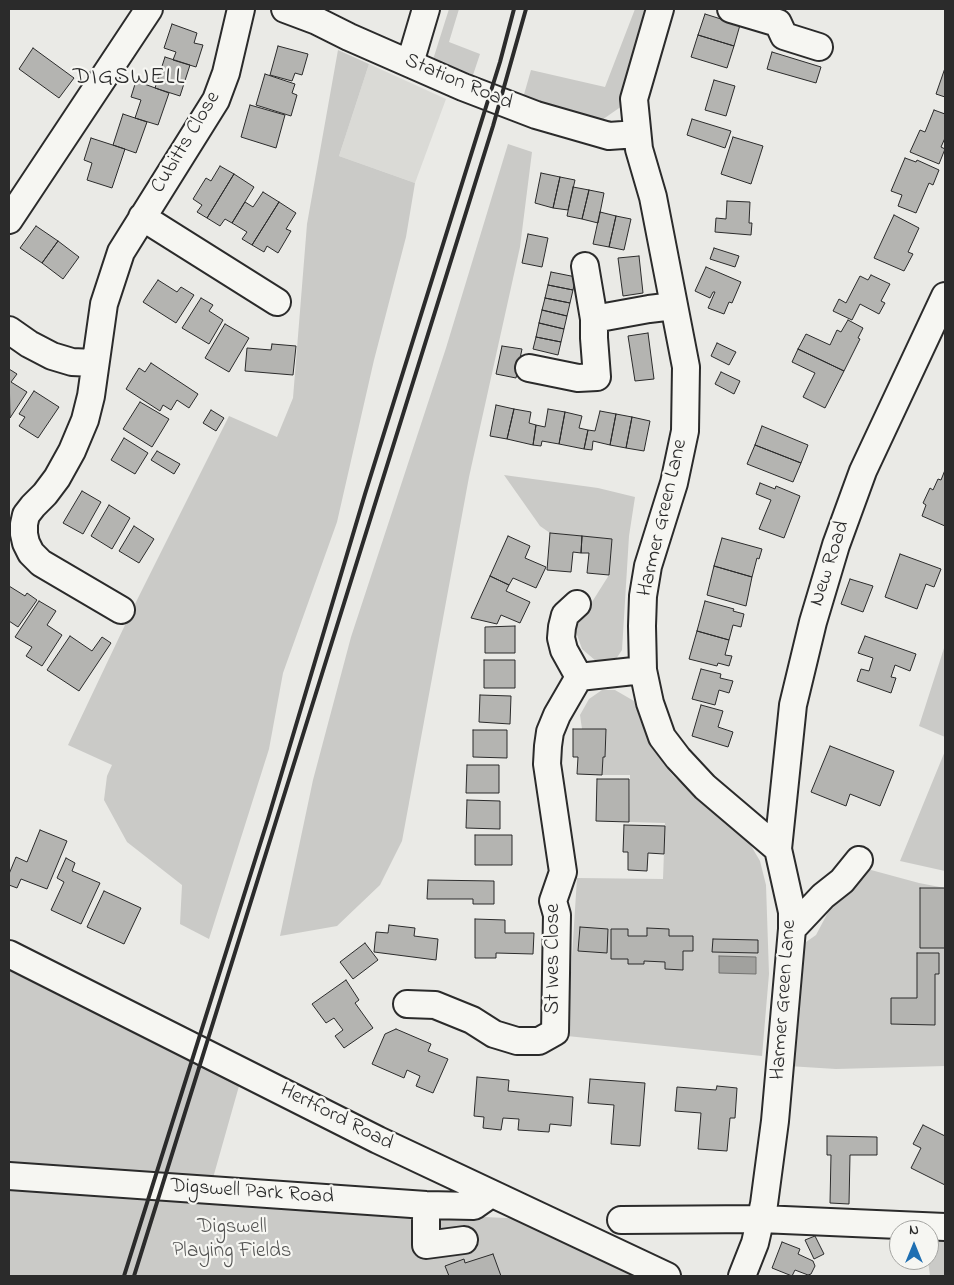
<!DOCTYPE html>
<style>
body{margin:0}
#map{position:relative;width:954px;height:1285px;overflow:hidden;background:#eaeae6;font-family:"Indie Flower",sans-serif}
canvas{display:block}
.frame{position:absolute;inset:0;border:10px solid #2b2b2b;pointer-events:none}
.north{position:absolute;left:889px;top:1220px;width:50px;height:50px;box-sizing:border-box;background:#f6f6f2;border:1px solid #a5a5a2;border-radius:50%;rotate:0deg;font-size:14px;font-weight:700;line-height:20px;text-align:center;color:#2b2b2b}
.north::after{content:'';display:block;margin:auto;width:18px;height:22px;background:#1f6fb2;clip-path:polygon(50% 0,100% 100%,50% 72%,0 100%)}
</style>
<div id="map">
<canvas width="954" height="1285"></canvas>
<div class="frame"></div>
<div class="north">N</div>
</div>
<script>
const c = document.querySelector('canvas').getContext('2d');
c.lineJoin = 'round';
function fillPath(path, color) {
  c.fillStyle = color;
  c.fill(path, 'evenodd');
}
function toPath(rows) {
  const path = new Path2D();
  for (const r of rows) {
    path.moveTo(r[0], r[1]);
    for (let i = 2; i < r.length; i += 2) path.lineTo(r[i], r[i + 1]);
  }
  return path;
}
function trace(path, color, width, dash) {
  c.strokeStyle = color;
  c.lineWidth = width;
  c.lineCap = dash ? 'butt' : 'round';
  c.setLineDash(dash || []);
  c.stroke(path);
}
function write(font, color, halo, rows, align = 'center') {
  c.font = font + ' "Indie Flower",sans-serif';
  c.lineWidth = 4.5;
  c.setLineDash([]);
  c.textBaseline = 'middle';
  c.strokeStyle = halo;
  c.fillStyle = color;
  for (const [text, x, y, turn = 0] of rows) {
    c.save();
    c.translate(x, y);
    c.rotate((+turn || 0) * Math.PI / 180);
    c.textAlign = isNaN(turn) ? turn : align;
    if (halo) c.strokeText(text, 0, 0);
    c.fillText(text, 0, 0);
    c.restore();
  }
}
fillPath(toPath([
 [369,64,446,99,415,183,339,156]
]), '#dadad6');
fillPath(toPath([
 [449,9,459,9,449,42,480,54,471,81,431,66],
 [635,9,651,9,622,106,599,122,523,98,531,70,605,87],
 [338,50,369,64,339,156,415,183,406,237,374,360,337,522,283,673,269,749,209,939,180,924,182,885,127,842,104,800,107,776,112,765,68,745,134,606,229,416,277,437,293,398,307,224],
 [508,144,532,152,520,247,469,477,402,841,380,885,337,926,280,936,313,780,351,637,446,348],
 [504,475,598,488,635,497,629,536,622,650,616,659,596,661,582,649,575,629,609,575,612,539,550,533,540,526],
 [945,645,945,737,919,726],
 [602,690,615,690,634,701,641,722,654,750,673,776,733,825,750,844,760,861,766,885,769,974,762,1056,567,1036,577,878,663,879,665,823,629,822,630,775,602,775,603,757,605,757,606,730,582,729,580,715,589,699],
 [945,751,945,871,900,861],
 [860,867,919,883,945,888,945,1066,836,1069,788,1066,797,986,806,942,816,935,834,901],
 [9,968,149,1038,239,1086,213,1178,9,1165],
 [9,1185,99,1196,208,1204,527,1219,640,1276,9,1276],
 [929,1238,945,1239,945,1276,930,1276,928,1260]
]), '#cacac7');
const water = toPath([
 [719,956,756,957,756,974,719,973,719,956]
]);
fillPath(water, '#a1a19e');
trace(water, '#727270', 1);
const building = toPath([
 [705,14,740,25,734,46,698,35,705,14],
 [172,24,197,33,194,43,203,45,196,67,173,60,176,52,164,48,172,24],
 [698,35,734,46,727,68,691,57,698,35],
 [278,46,308,54,302,75,295,73,292,81,270,75,278,46],
 [33,48,74,78,59,98,19,69,33,48],
 [772,52,821,67,816,83,767,69,772,52],
 [165,57,190,65,180,96,155,88,165,57],
 [945,68,945,97,936,94,945,68],
 [265,74,295,84,292,93,297,95,291,116,256,105,265,74],
 [714,80,735,86,726,116,705,110,714,80],
 [136,81,169,93,158,125,135,118,141,100,131,97,136,81],
 [250,105,285,115,276,148,241,137,250,105],
 [934,110,945,114,945,138,941,147,945,149,939,164,910,152,920,130,925,132,934,110],
 [123,114,147,122,136,153,113,145,123,114],
 [692,119,731,131,725,148,687,135,692,119],
 [733,137,763,146,751,184,721,174,733,137],
 [91,138,125,149,112,188,87,180,92,163,84,160,91,138],
 [905,158,916,162,917,160,939,170,933,185,929,183,916,213,898,206,902,195,891,191,905,158],
 [220,166,234,174,207,218,197,212,202,205,193,199,206,178,211,181,220,166],
 [541,173,560,177,553,208,535,203,541,173],
 [234,174,254,187,232,223,225,219,220,226,207,218,234,174],
 [560,177,575,180,568,210,553,208,560,177],
 [573,187,589,190,582,219,567,216,573,187],
 [589,190,604,193,598,223,582,219,589,190],
 [263,192,279,202,252,245,242,239,247,232,232,223,245,202,253,207,263,192],
 [727,201,750,202,749,223,752,223,751,235,715,232,716,218,726,219,727,201],
 [279,202,296,213,286,229,291,231,278,253,267,246,264,252,252,245,279,202],
 [600,212,616,216,609,247,593,244,600,212],
 [894,215,919,228,908,252,913,254,904,271,874,258,894,215],
 [616,216,631,219,624,250,609,247,616,216],
 [36,226,58,241,42,263,20,248,36,226],
 [528,234,548,238,542,267,522,263,528,234],
 [58,241,79,257,63,279,42,263,58,241],
 [714,248,739,256,735,267,710,259,714,248],
 [639,256,643,293,623,296,618,258,639,256],
 [706,267,741,282,732,303,729,302,724,314,708,308,715,292,713,292,710,298,695,291,706,267],
 [551,272,576,277,573,290,548,285,551,272],
 [871,275,890,284,881,301,885,303,879,314,860,304,852,320,833,311,839,299,846,303,860,276,868,280,871,275],
 [158,280,177,292,181,287,194,295,176,323,143,302,158,280],
 [548,285,573,290,570,303,545,298,548,285],
 [201,298,213,305,209,311,223,320,209,344,182,328,201,298],
 [545,298,570,303,567,316,542,310,545,298],
 [542,310,567,316,564,329,539,323,542,310],
 [848,320,863,328,858,338,860,339,844,371,798,349,806,334,830,345,837,330,841,332,848,320],
 [539,323,564,329,561,342,536,337,539,323],
 [225,324,249,338,229,372,205,358,225,324],
 [648,333,654,379,635,381,628,336,648,333],
 [536,337,561,342,558,355,533,349,536,337],
 [717,343,736,352,729,365,711,356,717,343],
 [272,344,296,346,293,375,245,371,247,348,271,350,272,344],
 [502,346,522,349,516,378,496,374,502,346],
 [798,349,844,371,825,408,803,397,815,373,792,362,798,349],
 [151,363,198,394,189,408,177,400,171,410,163,405,160,411,126,389,139,368,145,372,151,363],
 [9,369,17,374,11,382,27,392,10,418,9,369],
 [721,372,740,381,734,394,715,384,721,372],
 [34,391,59,407,38,438,19,426,25,417,19,414,34,391],
 [140,402,169,419,152,447,123,429,140,402],
 [496,405,514,409,507,439,490,436,496,405],
 [514,409,531,412,529,423,536,425,533,445,507,439,514,409],
 [548,409,565,412,559,444,542,441,541,446,533,445,536,425,545,427,548,409],
 [211,410,224,418,216,431,203,423,211,410],
 [600,411,616,414,610,445,593,441,592,450,584,449,588,430,595,431,600,411],
 [565,412,582,416,579,428,588,430,584,449,559,444,565,412],
 [616,414,632,417,626,448,610,445,616,414],
 [632,417,650,421,644,451,626,448,632,417],
 [762,426,808,445,801,463,755,445,762,426],
 [124,438,148,453,135,474,111,460,124,438],
 [755,445,801,463,793,482,747,464,755,445],
 [157,451,180,464,174,474,151,460,157,451],
 [945,470,945,526,922,516,926,505,923,503,930,488,933,490,938,479,941,480,945,470],
 [760,483,775,489,776,486,800,496,784,538,759,529,771,500,756,494,760,483],
 [82,491,101,502,83,534,63,523,82,491],
 [109,505,130,518,112,549,91,536,109,505],
 [134,526,154,539,139,563,119,551,134,526],
 [550,533,582,536,581,553,573,552,571,572,547,570,550,533],
 [508,536,530,546,525,558,546,567,536,588,513,578,509,585,490,576,508,536],
 [582,536,612,539,609,575,587,573,589,553,581,553,582,536],
 [722,538,762,549,759,559,757,558,752,577,714,566,722,538],
 [900,554,941,569,934,587,926,584,917,609,885,597,900,554],
 [714,566,752,577,746,606,707,595,714,566],
 [490,576,509,585,506,591,530,602,520,623,501,615,497,624,471,618,490,576],
 [850,579,873,586,863,612,841,604,850,579],
 [9,586,25,596,27,593,37,600,18,627,9,621,9,622,9,586],
 [39,601,56,611,47,625,62,635,42,666,26,656,32,647,15,637,39,601],
 [705,601,734,609,733,611,744,614,741,627,733,625,729,640,697,631,705,601],
 [515,626,515,653,485,653,485,627,515,626],
 [697,631,729,640,725,655,732,656,729,666,718,663,717,666,689,659,697,631],
 [70,636,92,651,102,637,111,643,79,691,47,670,70,636],
 [865,636,916,654,910,671,895,665,891,677,896,678,891,693,857,681,861,669,869,671,873,658,858,653,865,636],
 [484,660,515,660,515,688,484,688,484,660],
 [701,669,721,674,720,678,733,681,729,693,719,690,715,705,692,699,701,669],
 [480,695,511,696,510,724,479,722,480,695],
 [701,705,723,711,718,727,733,732,728,747,692,736,701,705],
 [573,729,606,729,605,757,603,757,602,775,577,774,578,757,573,757,573,729],
 [473,730,507,730,507,758,473,757,473,730],
 [830,746,894,771,880,806,850,794,846,806,811,792,830,746],
 [467,765,499,765,499,793,466,793,467,765],
 [597,779,629,779,629,822,596,821,597,779],
 [467,800,500,801,500,829,466,828,467,800],
 [624,825,665,826,664,854,648,853,647,871,628,870,628,852,623,852,624,825],
 [40,830,67,841,47,889,21,879,17,888,9,885,9,874,16,857,27,862,40,830],
 [475,835,512,835,512,865,475,865,475,835],
 [66,858,75,863,72,871,100,883,81,924,51,910,64,882,57,878,66,858],
 [428,880,494,881,494,904,473,904,473,899,427,899,428,880],
 [920,888,945,888,945,948,920,948,920,888],
 [104,891,141,908,124,944,87,927,104,891],
 [475,919,505,920,505,933,534,933,533,954,496,953,496,958,475,958,475,919],
 [389,925,415,928,414,936,438,939,436,960,374,952,376,932,388,933,389,925],
 [580,927,608,929,607,953,578,951,580,927],
 [647,928,669,929,669,936,693,936,693,951,683,951,683,970,665,969,665,962,644,961,644,964,628,964,628,959,611,959,611,929,628,929,628,936,647,936,647,928],
 [713,939,758,940,758,953,712,952,713,939],
 [365,943,378,960,353,979,340,962,365,943],
 [917,953,939,953,939,974,935,974,935,1025,891,1024,891,998,917,998,917,953],
 [346,980,359,1000,355,1003,373,1028,344,1048,335,1036,343,1030,334,1018,326,1023,312,1004,346,980],
 [396,1029,431,1044,428,1051,448,1059,433,1093,416,1086,420,1076,407,1070,404,1078,372,1064,385,1034,396,1029],
 [477,1077,509,1080,508,1091,573,1097,571,1126,550,1124,549,1132,518,1130,519,1119,503,1118,501,1130,483,1128,484,1117,474,1116,477,1077],
 [590,1079,645,1083,640,1146,611,1144,614,1105,588,1103,590,1079],
 [717,1086,737,1088,735,1118,730,1118,727,1151,698,1149,701,1113,675,1111,677,1087,716,1090,717,1086],
 [923,1125,945,1136,945,1185,911,1168,921,1148,913,1144,923,1125],
 [827,1136,877,1137,877,1155,850,1155,849,1204,830,1203,831,1155,827,1155,827,1136],
 [815,1236,824,1254,814,1259,805,1240,815,1236],
 [782,1242,800,1249,798,1254,813,1261,815,1266,811,1274,808,1275,795,1270,792,1276,772,1268,782,1242],
 [493,1254,501,1276,449,1276,445,1266,464,1259,465,1263,493,1254]
]);
fillPath(building, '#b4b4b1');
trace(building, '#2b2b2b', 1);
const minor = toPath([
 [285,9,317,21,349,37,463,87,536,115,609,136,637,134],
 [660,9,634,99,639,149,653,197,686,367,685,431,674,483,648,566,643,596,642,626,643,670,650,703,662,737,678,758,705,787,778,849,792,912,792,929,775,1121,764,1204,755,1243,742,1276],
 [731,9,778,23,784,36,819,47],
 [410,63,426,9],
 [142,217,277,302],
 [9,220,149,9],
 [594,319,649,309,674,306],
 [9,330,29,344,52,356,72,362,94,363],
 [529,368,578,378,597,377,594,338,594,319,585,266],
 [121,610,41,563,31,553,26,543,24,534,24,524,26,515,33,506,45,494,57,478,72,451,85,420,91,396,104,304,121,252,216,100,226,73,241,9],
 [579,677,643,670],
 [778,849,793,705,813,622,836,545,863,471,945,296],
 [792,929,823,896,842,881,859,860],
 [9,954,378,1140,667,1276],
 [407,1004,435,1005,472,1020,494,1034,517,1041,539,1041,555,1032,557,915,553,901,563,872,547,764,548,746,550,732,557,715,579,677,564,650,561,638,562,627,565,615,577,604],
 [9,1176,426,1205,474,1206,491,1194],
 [426,1205,426,1245,464,1240],
 [621,1220,761,1219,945,1227]
]);
trace(minor, '#2b2b2b', 30);
trace(minor, '#f6f6f2', 26);
trace(toPath([
 [124,1276,268,819,365,494,500,62,514,9],
 [134,1276,493,126,526,9]
]), '#2b2b2b', 4);
write('21px', '#2b2b2b', '#f6f6f2', [
 ["Station Road",458,83,23],
 ["Cubitts Close",187,143,-59],
 ["Harmer Green Lane",664,518,-77],
 ["New Road",831,564,-72],
 ["St Ives Close",555,959,-90],
 ["Harmer Green Lane",785,1000,-86],
 ["Hertford Road",336,1118,27],
 ["Digswell Park Road",252,1193,4]
]);
write('21px', '#535352', '#f6f6f2', [
 ["Digswell",232,1229],
 ["Playing Fields",232,1253]
]);
c.letterSpacing = '1px';
write('24px', '#2b2b2b', '#f6f6f2', [
 ["DIGSWELL",129,79]
]);
c.letterSpacing = '0px';
</script>
